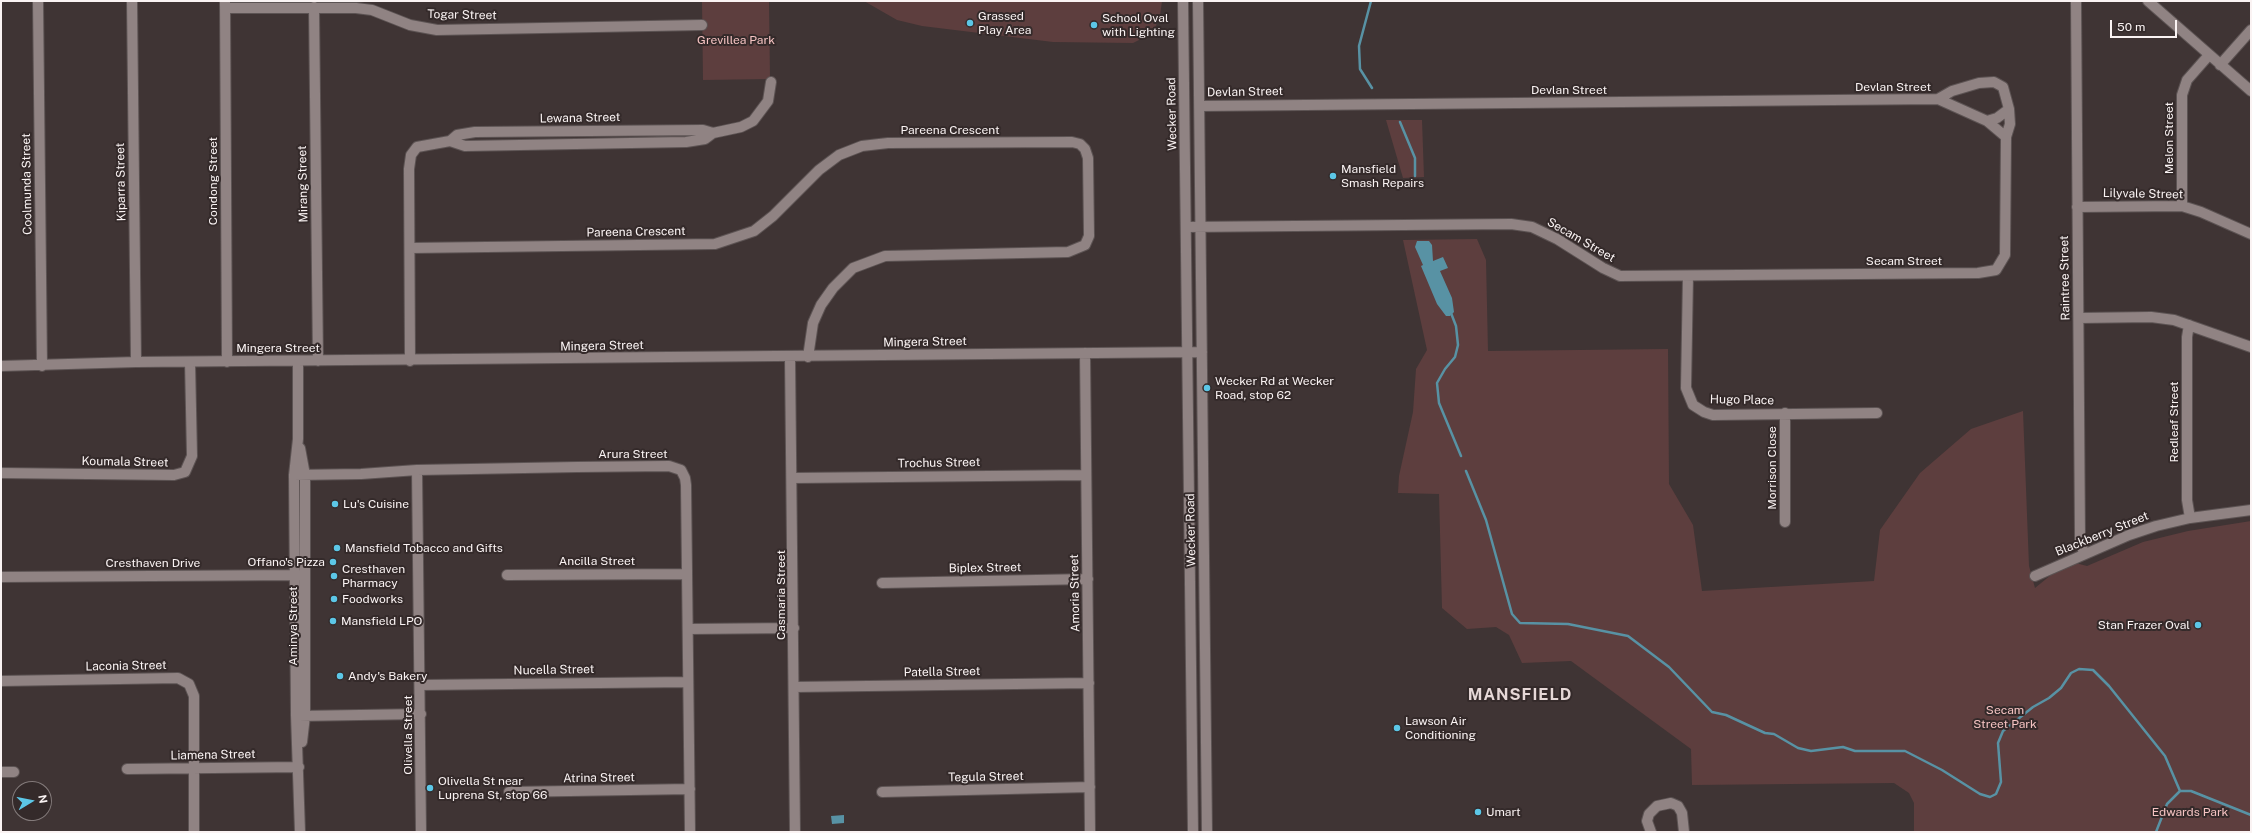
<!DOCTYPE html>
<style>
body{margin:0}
#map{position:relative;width:2252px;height:833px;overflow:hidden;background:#3f3434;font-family:"Public Sans",sans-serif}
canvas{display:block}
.frame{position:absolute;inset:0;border:2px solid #faf3f3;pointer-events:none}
.north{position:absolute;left:12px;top:781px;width:40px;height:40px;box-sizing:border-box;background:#342a2a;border:1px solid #837a7a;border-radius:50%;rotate:80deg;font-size:11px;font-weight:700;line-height:16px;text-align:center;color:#faf3f3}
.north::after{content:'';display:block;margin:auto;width:14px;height:18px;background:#5cc7e7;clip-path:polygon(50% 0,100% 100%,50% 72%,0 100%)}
.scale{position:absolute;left:2110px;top:20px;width:67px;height:18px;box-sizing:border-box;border:2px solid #faf3f3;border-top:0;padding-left:5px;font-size:12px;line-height:14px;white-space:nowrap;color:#faf3f3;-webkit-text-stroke:3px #342a2a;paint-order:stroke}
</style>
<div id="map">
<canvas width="2252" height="833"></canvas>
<div class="frame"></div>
<div class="north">N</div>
<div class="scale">50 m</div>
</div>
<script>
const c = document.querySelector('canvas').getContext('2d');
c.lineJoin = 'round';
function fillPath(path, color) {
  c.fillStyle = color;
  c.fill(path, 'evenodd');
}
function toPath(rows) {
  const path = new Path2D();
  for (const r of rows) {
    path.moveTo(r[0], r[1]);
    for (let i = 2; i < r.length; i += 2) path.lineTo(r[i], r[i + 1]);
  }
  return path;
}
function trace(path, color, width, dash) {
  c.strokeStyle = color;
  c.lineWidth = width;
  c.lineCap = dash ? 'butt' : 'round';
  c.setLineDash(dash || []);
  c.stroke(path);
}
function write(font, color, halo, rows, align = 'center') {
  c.font = font + ' "Public Sans",sans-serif';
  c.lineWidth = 4;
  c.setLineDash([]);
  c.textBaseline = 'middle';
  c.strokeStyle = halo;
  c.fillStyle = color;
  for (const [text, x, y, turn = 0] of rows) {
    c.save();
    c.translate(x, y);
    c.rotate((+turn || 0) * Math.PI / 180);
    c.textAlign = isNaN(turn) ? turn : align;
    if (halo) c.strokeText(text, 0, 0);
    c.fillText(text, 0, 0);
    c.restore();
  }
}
fillPath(toPath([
 [702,1,769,1,770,79,703,80],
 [864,1,1162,1,1160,16,1155,28,1145,37,1133,43,1053,42,922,26,897,20],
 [1386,120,1422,120,1424,177,1403,178],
 [1477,239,1486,260,1488,351,1668,349,1669,484,1693,525,1702,591,1874,581,1880,530,1920,473,1971,429,2023,411,2029,566,2035,588,2068,561,2087,566,2143,542,2188,531,2251,521,2251,832,1914,832,1914,803,1909,793,1894,783,1692,785,1691,749,1571,661,1522,663,1509,635,1496,627,1467,629,1442,608,1439,494,1398,493,1399,476,1413,412,1416,369,1427,350,1403,240]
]), '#5d3e3e');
fillPath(toPath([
 [1417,241,1429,241,1432,245,1433,261,1443,257,1448,268,1440,271,1452,298,1454,312,1450,316,1446,316,1437,304,1421,266,1423,265,1415,247],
 [844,815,844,823,832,824,831,816]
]), '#5892a4');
trace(toPath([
 [1371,1,1359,46,1360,69,1372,88],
 [1400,122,1415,158,1415,176],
 [1451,313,1456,326,1458,345,1455,357,1445,369,1437,383,1439,403,1461,456],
 [1466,471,1486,520,1512,614,1520,623,1568,624,1628,636,1669,667,1712,712,1726,715,1765,733,1774,734,1798,748,1811,751,1843,747,1855,751,1905,751,1942,770,1980,794,1990,797,1996,794,2001,782,1998,743,2003,731,2033,707,2049,698,2061,688,2071,673,2079,669,2093,670,2109,686,2165,756,2180,791],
 [2156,832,2167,804,2180,791,2191,791,2251,815]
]), '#5892a4', 2.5);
const minor = toPath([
 [38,1,42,366],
 [132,1,136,362],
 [1183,1,1193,832],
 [1198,1,1207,832],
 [2076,1,2080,539,2084,554],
 [2148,1,2251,91],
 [225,2,227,362],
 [314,7,318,361],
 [225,8,356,8,372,10,410,25,437,30,702,25],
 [2220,65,2251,30],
 [1200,106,1938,99,1987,121,1997,118,2009,109,2003,87,1994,82,1979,83,1952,91,1938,99],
 [1987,121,2006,137],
 [450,141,457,135,475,132,703,130,713,133],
 [2182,206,2182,95,2187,80,2209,55],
 [2077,207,2182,206,2201,212,2251,234],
 [1187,227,1511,224,1532,227,1557,239,1603,268,1620,276,1978,273,1996,270,2005,255,2006,137,2010,124,2009,109],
 [410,248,715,244,754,231,773,216,819,170,839,155,862,146,888,143,1072,142,1080,144,1085,149,1088,158,1089,236,1085,245,1068,252,885,256,853,268,833,288,821,305,813,323,808,357],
 [1688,276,1686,388,1693,405,1704,412,1713,415,1877,413],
 [2079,318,2151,317,2174,320,2251,347],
 [2189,325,2187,337,2187,500,2190,518],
 [1085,353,1090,832],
 [790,357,795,832],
 [298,361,298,439,294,475,296,715,300,832],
 [410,361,409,169,411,155,417,147,450,141,465,146,686,142,705,139,713,133,741,127,753,121,768,101,771,82],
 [1,366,136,362,1202,352],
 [1785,413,1785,522],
 [300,448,305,475,305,716,302,742],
 [417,470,421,832],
 [1,473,174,475,185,472,192,456,190,362],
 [294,475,361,474,417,470,577,467,669,466,681,470,685,478,686,485,690,832],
 [793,478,1086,475],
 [507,575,687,574],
 [2035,576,2129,535,2156,526,2190,518,2251,510],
 [1,577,302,575],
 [882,583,1088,579],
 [688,629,794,628],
 [1,681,178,678,189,684,194,696,194,832],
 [421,685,688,682],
 [794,687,1089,683],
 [299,716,421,714],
 [127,769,299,767],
 [1,772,14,772],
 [509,792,690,789],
 [882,792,1090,787],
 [1651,832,1647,821,1649,814,1657,806,1671,803,1678,806,1682,813,1684,832]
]);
trace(minor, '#5c5353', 12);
trace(minor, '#908383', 10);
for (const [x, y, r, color] of [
 [970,23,4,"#5cc7e7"],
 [1094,25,4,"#5cc7e7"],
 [1333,176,4,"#5cc7e7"],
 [1207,388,4,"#5cc7e7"],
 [335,504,4,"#5cc7e7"],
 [337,548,4,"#5cc7e7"],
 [333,562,4,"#5cc7e7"],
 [334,576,4,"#5cc7e7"],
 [334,599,4,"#5cc7e7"],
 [333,621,4,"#5cc7e7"],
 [2198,625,4,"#5cc7e7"],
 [340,676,4,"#5cc7e7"],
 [1397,728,4,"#5cc7e7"],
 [430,788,4,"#5cc7e7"],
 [1478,812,4,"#5cc7e7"]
]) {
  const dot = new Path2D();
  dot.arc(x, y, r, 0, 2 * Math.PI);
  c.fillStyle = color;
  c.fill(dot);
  trace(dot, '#342a2a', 1.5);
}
write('12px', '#faf3f3', '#342a2a', [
 ["Togar Street",462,15,1],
 ["Devlan Street",1893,87],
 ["Devlan Street",1569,90],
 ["Devlan Street",1245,92,-1],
 ["Wecker Road",1172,114,-91],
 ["Lewana Street",580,118,-1],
 ["Pareena Crescent",950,130],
 ["Melon Street",2169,138,-90],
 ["Condong Street",213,181,-90],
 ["Kiparra Street",121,182,-91],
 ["Coolmunda Street",27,184,-91],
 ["Mirang Street",303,184,-91],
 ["Lilyvale Street",2143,194,1],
 ["Pareena Crescent",636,232,-1],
 ["Secam Street",1581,240,30],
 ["Secam Street",1904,261],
 ["Raintree Street",2065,278,-91],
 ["Mingera Street",925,342,-1],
 ["Mingera Street",602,346,-1],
 ["Mingera Street",278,348],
 ["Hugo Place",1742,400,1],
 ["Redleaf Street",2174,422,-90],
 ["Arura Street",633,454],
 ["Koumala Street",125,462,1],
 ["Trochus Street",939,463,-1],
 ["Morrison Close",1772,468,-90],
 ["Wecker Road",1191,530,-91],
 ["Blackberry Street",2102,534,-22],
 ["Ancilla Street",597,561],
 ["Cresthaven Drive",153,563],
 ["Biplex Street",985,568,-1],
 ["Amoria Street",1075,593,-91],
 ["Casmaria Street",781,595,-90],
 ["Aminya Street",293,626,-90],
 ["Laconia Street",126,666,-1],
 ["Nucella Street",554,670,-1],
 ["Patella Street",942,672,-1],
 ["Olivella Street",408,735,-90],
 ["Liamena Street",213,755,-1],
 ["Tegula Street",986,777,-1],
 ["Atrina Street",599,778,-1]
]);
write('12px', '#faf3f3', '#342a2a', [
 ["Grassed",978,16],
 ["Play Area",978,30],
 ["School Oval",1102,18],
 ["with Lighting",1102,32],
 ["Mansfield",1341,169],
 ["Smash Repairs",1341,183],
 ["Wecker Rd at Wecker",1215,381],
 ["Road, stop 62",1215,395],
 ["Lu's Cuisine",343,504],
 ["Mansfield Tobacco and Gifts",345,548],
 ["Offano's Pizza",325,562,"right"],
 ["Cresthaven",342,569],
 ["Pharmacy",342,583],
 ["Foodworks",342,599],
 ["Mansfield LPO",341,621],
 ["Stan Frazer Oval",2190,625,"right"],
 ["Andy's Bakery",348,676],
 ["Lawson Air",1405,721],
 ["Conditioning",1405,735],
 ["Olivella St near",438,781],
 ["Luprena St, stop 66",438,795],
 ["Umart",1486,812]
], 'left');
write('12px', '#f5c3c2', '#342a2a', [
 ["Grevillea Park",736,40],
 ["Secam",2005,710],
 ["Street Park",2005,724],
 ["Edwards Park",2190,812]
]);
c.letterSpacing = '1px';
write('bold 16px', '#e6d8d7', '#342a2a', [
 ["MANSFIELD",1520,695]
]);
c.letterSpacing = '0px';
</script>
